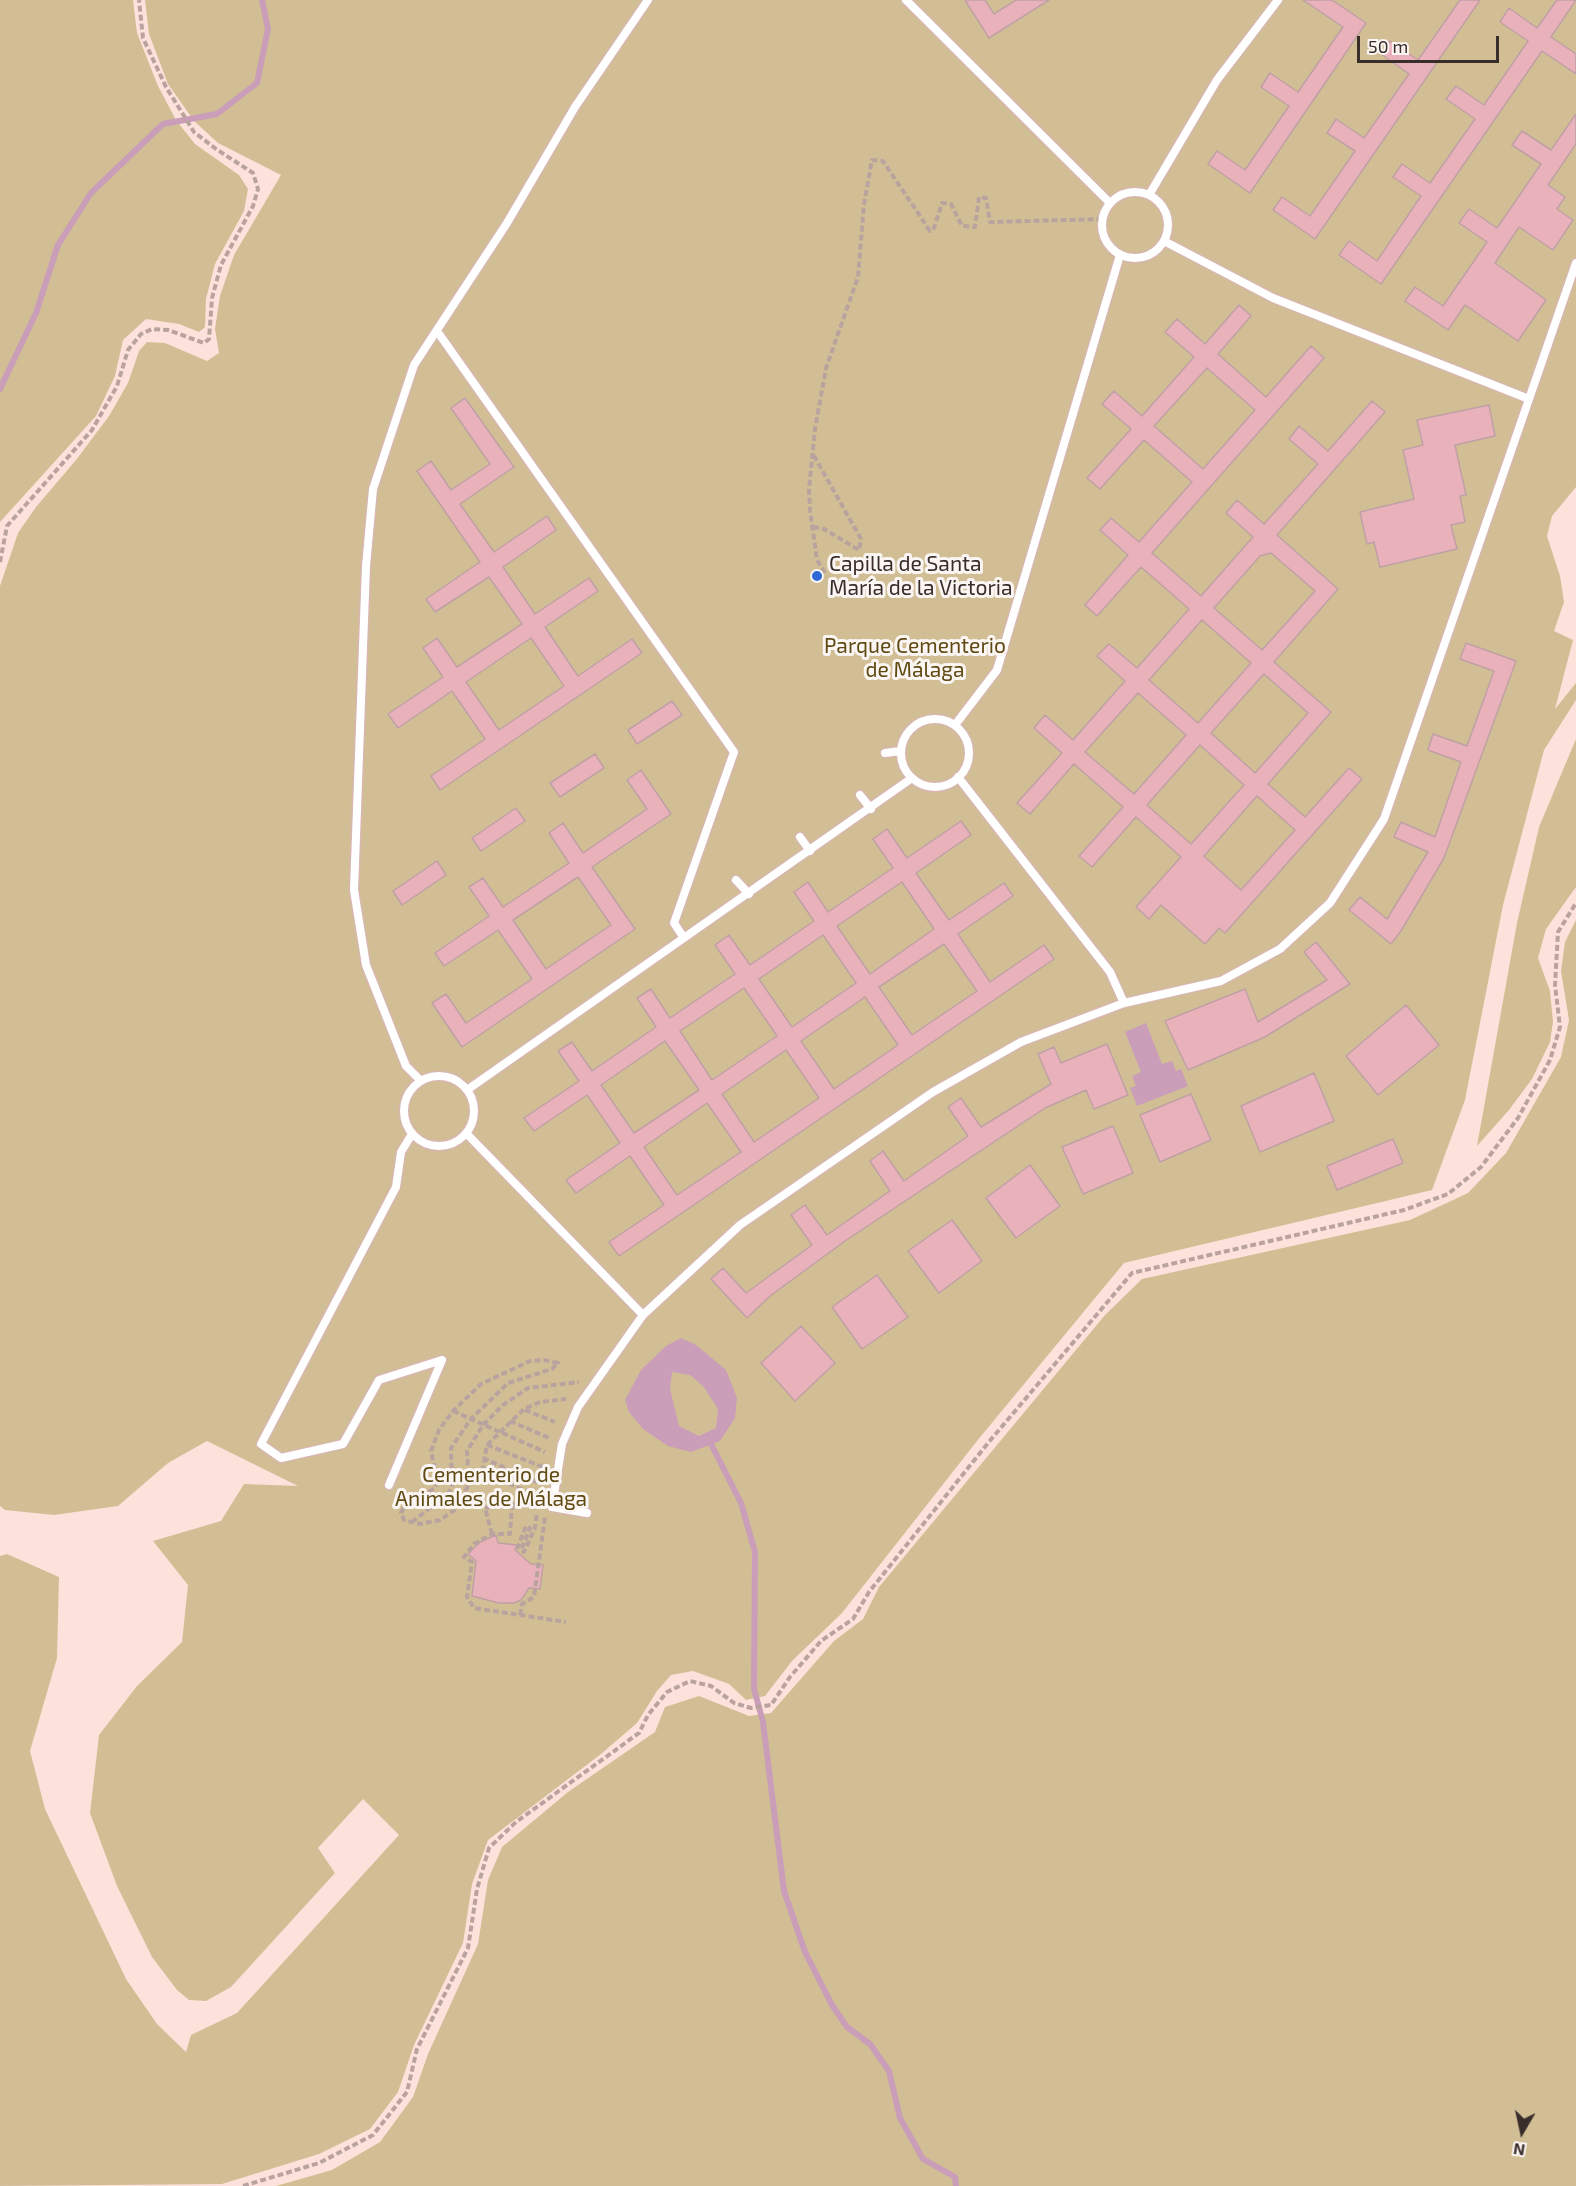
<!DOCTYPE html>
<meta charset="utf-8">
<style>
body{margin:0}
#map{position:relative;width:1576px;height:2186px;overflow:hidden;background:#fde2dc;font-family:"Exo 2",sans-serif}
canvas{display:block}
.north{position:absolute;left:1492px;top:2102px;width:60px;height:60px;-webkit-text-stroke:4px #fbf5f3;paint-order:stroke;rotate:189deg;font-size:16px;font-weight:700;line-height:24px;text-align:center;color:#392d2a}
.north::after{content:'';display:block;margin:auto;width:21px;height:27px;background:#392d2a;clip-path:polygon(50% 0,100% 100%,50% 72%,0 100%)}
.scale{position:absolute;left:1357px;top:36px;width:142px;height:27px;box-sizing:border-box;border:3px solid #392d2a;border-top:0;padding-left:8px;font-size:18px;line-height:21px;white-space:nowrap;color:#392d2a;-webkit-text-stroke:4px #fbf5f3;paint-order:stroke}
</style>
<div id="map">
<canvas width="1576" height="2186"></canvas>
<div class="north">N</div>
<div class="scale">50 m</div>
</div>
<script>
const c = document.querySelector('canvas').getContext('2d');
c.lineJoin = 'round';
function fillPath(path, color) {
  c.fillStyle = color;
  c.fill(path, 'evenodd');
}
function toPath(rows) {
  const path = new Path2D();
  for (const r of rows) {
    if (r.length === 3) {
      path.moveTo(r[0] + r[2], r[1]);
      path.arc(r[0], r[1], r[2], 0, 2 * Math.PI);
      continue;
    }
    path.moveTo(r[0], r[1]);
    for (let i = 2; i < r.length; i += 2) path.lineTo(r[i], r[i + 1]);
  }
  return path;
}
function trace(path, color, width, dash) {
  c.strokeStyle = color;
  c.lineWidth = width;
  c.lineCap = dash ? 'butt' : 'round';
  c.setLineDash(dash || []);
  c.stroke(path);
}
function write(font, color, halo, rows, align = 'center') {
  c.font = font + ' "Exo 2",sans-serif';
  c.lineWidth = 6;
  c.setLineDash([]);
  c.textBaseline = 'middle';
  c.strokeStyle = halo;
  c.fillStyle = color;
  for (const [text, x, y, turn = 0] of rows) {
    c.save();
    c.translate(x, y);
    c.rotate((+turn || 0) * Math.PI / 180);
    c.textAlign = isNaN(turn) ? turn : align;
    if (halo) c.strokeText(text, 0, 0);
    c.fillText(text, 0, 0);
    c.restore();
  }
}
fillPath(toPath([
 [0,0,133,0,137,33,158,86,176,120,195,144,239,175,248,189,244,211,215,264,206,299,205,327,199,332,179,324,146,319,123,340,115,376,96,416,0,522],
 [145,0,1576,0,1576,487,1552,516,1547,536,1560,576,1564,602,1554,631,1573,640,1555,709,1576,683,1576,700,1544,750,1503,905,1465,1100,1432,1190,1124,1263,977,1441,842,1613,792,1661,765,1696,746,1700,729,1684,693,1671,671,1675,657,1691,637,1723,601,1754,488,1840,472,1884,463,1943,414,2045,398,2092,370,2129,319,2154,222,2184,0,2186,0,1556,7,1554,59,1577,57,1658,30,1751,45,1809,126,1979,157,2024,186,2052,191,2035,237,2013,399,1835,363,1799,318,1848,335,1873,231,1987,206,2001,189,2000,177,1990,152,1957,117,1886,90,1813,99,1735,137,1686,182,1642,188,1585,153,1541,221,1521,244,1484,298,1486,207,1441,168,1463,118,1506,54,1515,5,1510,0,1506,0,586,18,533,36,507,76,460,109,416,128,383,139,351,147,342,165,343,207,361,219,353,215,329,220,296,234,255,281,175,218,143,194,121,168,84,149,34],
 [1576,739,1576,887,1546,929,1538,958,1550,991,1553,1022,1550,1042,1532,1079,1509,1110,1477,1146,1517,923,1539,827],
 [1576,920,1576,2186,276,2186,332,2170,380,2142,413,2097,428,2054,478,1944,488,1880,502,1847,568,1792,655,1732,665,1707,699,1696,749,1716,771,1713,834,1641,863,1619,879,1587,1105,1315,1142,1279,1410,1220,1468,1193,1506,1153,1561,1057,1569,1020,1561,971,1565,942]
]), '#d1be95');
fillPath(toPath([
 [1146,1023,1162,1064,1172,1061,1176,1071,1181,1069,1188,1086,1137,1106,1130,1088,1136,1086,1132,1076,1141,1072,1125,1032],
 [681,1338,696,1345,726,1370,737,1398,735,1418,720,1441,691,1452,668,1446,643,1429,629,1412,625,1400,641,1370,666,1346],
 [672,1372,690,1375,704,1387,718,1409,716,1428,699,1436,679,1426,670,1389]
]), '#ca9db9');
trace(toPath([
 [0,389,36,313,58,245,91,193,163,124,217,114,257,83,268,29,262,0],
 [711,1444,741,1503,755,1552,754,1689,763,1722,784,1891,805,1952,832,2005,847,2027,870,2044,889,2071,900,2118,923,2159,955,2177,956,2186]
]), '#ca9db9', 6);
const building = toPath([
 [965,0,985,0,994,14,1016,0,1049,0,989,38,965,0],
 [1303,0,1332,0,1366,23,1250,193,1208,164,1217,151,1245,170,1289,106,1261,87,1270,73,1298,92,1343,27,1303,0],
 [1460,0,1480,0,1315,239,1273,210,1282,197,1310,216,1355,151,1327,133,1336,119,1364,138,1409,74,1381,54,1390,41,1418,60,1460,0],
 [1557,0,1576,0,1551,37,1576,54,1576,74,1542,51,1381,284,1339,255,1349,241,1377,261,1421,196,1393,177,1402,164,1430,183,1475,119,1446,99,1456,86,1484,105,1528,41,1500,22,1509,8,1537,28,1557,0],
 [1576,114,1576,144,1548,185,1565,197,1557,209,1573,220,1553,250,1519,227,1495,263,1546,300,1518,341,1465,305,1448,330,1405,301,1415,287,1443,306,1487,242,1459,223,1469,209,1497,228,1541,164,1512,145,1522,131,1551,150,1576,114],
 [1239,305,1251,316,1218,354,1266,397,1311,346,1324,358,1152,553,1201,596,1253,537,1226,513,1237,500,1264,524,1318,464,1289,439,1299,426,1328,451,1372,401,1385,412,1277,535,1338,589,1274,662,1331,712,1268,784,1305,817,1349,768,1362,779,1225,933,1219,928,1205,944,1161,905,1149,919,1136,907,1181,857,1136,817,1092,867,1079,856,1123,807,1074,764,1030,814,1017,803,1062,753,1034,728,1045,715,1073,740,1125,681,1097,656,1109,644,1137,668,1189,609,1141,567,1097,616,1085,605,1128,555,1100,530,1111,518,1139,542,1192,482,1144,440,1100,489,1087,478,1131,429,1102,404,1114,391,1142,416,1194,357,1165,332,1177,319,1205,344,1239,305],
 [1207,368,1255,410,1203,469,1154,426,1207,368],
 [1271,553,1315,591,1262,650,1214,608,1260,556,1271,553],
 [1202,620,1251,663,1198,723,1149,680,1202,620],
 [1264,674,1308,713,1255,773,1211,733,1264,674],
 [1138,693,1186,735,1134,794,1085,752,1138,693],
 [1200,745,1244,785,1191,844,1147,805,1200,745],
 [1257,796,1295,830,1241,890,1204,856,1257,796],
 [465,398,514,467,460,504,494,552,547,516,556,530,503,567,535,614,589,578,598,591,545,627,578,676,632,639,642,653,440,790,431,776,485,739,452,691,398,728,388,714,443,677,423,648,437,638,457,667,522,624,489,577,435,612,426,599,480,562,417,471,431,461,451,490,490,464,451,408,465,398],
 [531,638,564,686,499,730,466,682,531,638],
 [1489,405,1495,436,1455,445,1466,495,1460,496,1465,522,1451,525,1457,549,1380,567,1374,542,1367,544,1360,512,1414,499,1403,450,1423,445,1417,420,1489,405],
 [1466,643,1516,661,1444,858,1401,931,1391,944,1349,910,1360,897,1387,919,1428,852,1394,837,1401,822,1435,837,1461,762,1428,750,1433,734,1467,746,1494,671,1460,659,1466,643],
 [672,701,682,715,637,744,628,730,672,701],
 [595,754,604,768,560,797,550,783,595,754],
 [641,770,671,814,592,867,635,929,462,1047,432,1003,446,994,466,1023,532,979,498,930,444,966,435,953,489,916,469,887,483,878,503,907,569,863,549,833,563,823,583,853,647,809,627,780,641,770],
 [578,877,611,925,546,969,513,920,578,877],
 [516,808,525,821,481,851,472,838,516,808],
 [961,821,971,835,916,873,949,920,1004,883,1013,896,958,934,990,982,1044,945,1054,959,619,1256,609,1242,664,1205,630,1156,576,1193,566,1180,620,1143,587,1095,534,1131,524,1118,579,1081,558,1051,572,1042,592,1071,656,1027,637,998,651,989,670,1018,735,974,715,945,729,935,750,965,814,921,794,892,808,882,828,912,893,868,873,839,887,829,907,858,961,821],
 [902,882,934,929,870,974,837,926,902,882],
 [823,935,856,983,792,1027,759,979,823,935],
 [944,944,977,991,912,1035,879,987,944,944],
 [744,988,777,1036,712,1080,680,1031,744,988],
 [865,997,898,1045,834,1089,801,1041,865,997],
 [665,1041,699,1090,634,1133,601,1085,665,1041],
 [786,1050,819,1098,754,1142,722,1094,786,1050],
 [707,1103,741,1152,677,1195,644,1147,707,1103],
 [437,861,446,875,402,905,393,891,437,861],
 [1316,942,1350,984,1265,1037,1188,1070,1165,1021,1245,989,1258,1022,1327,980,1304,952,1316,942],
 [1406,1005,1439,1045,1378,1095,1346,1056,1406,1005],
 [1107,1044,1128,1095,1094,1109,1086,1090,1045,1108,845,1241,770,1296,747,1318,711,1279,723,1268,746,1293,812,1245,791,1215,805,1205,827,1235,890,1191,870,1161,883,1151,904,1181,968,1136,948,1107,961,1098,981,1127,1051,1084,1038,1054,1054,1047,1061,1063,1107,1044],
 [1314,1073,1334,1121,1260,1152,1241,1106,1314,1073],
 [1191,1094,1211,1140,1160,1162,1140,1115,1191,1094],
 [1113,1126,1133,1173,1083,1194,1062,1147,1113,1126],
 [1393,1139,1403,1163,1337,1190,1327,1166,1393,1139],
 [1030,1165,1060,1206,1016,1238,986,1198,1030,1165],
 [952,1220,982,1261,939,1293,908,1251,952,1220],
 [877,1275,908,1317,862,1349,832,1307,877,1275],
 [801,1326,835,1363,795,1401,761,1363,801,1326],
 [496,1535,498,1543,517,1545,515,1550,531,1564,543,1565,540,1589,529,1588,521,1600,514,1603,499,1603,472,1596,476,1561,468,1554,480,1542,496,1535]
]);
fillPath(building, '#e9b2bb');
trace(building, '#c0a0a5', 1.5);
const lane = toPath([
 [906,0,1110,203],
 [1135,225,33],
 [1149,195,1217,80,1278,0],
 [1164,241,1273,298,1529,399],
 [437,331,734,752,674,923,684,938],
 [935,753,34],
 [955,725,997,670,1120,255],
 [885,753,901,751],
 [958,777,1110,972,1124,1003],
 [860,795,871,809],
 [800,837,810,851],
 [736,880,749,894],
 [439,1111,35],
 [420,1080,406,1066,366,965,354,890,366,566,373,489,414,365,507,223,575,107,648,0],
 [467,1090,912,778],
 [466,1133,643,1315,740,1225,933,1092,1021,1042,1124,1003,1221,981,1280,949,1330,903,1384,819,1576,263],
 [389,1485,442,1360,379,1380,343,1444,281,1458,261,1444,396,1187,401,1152,412,1134],
 [587,1513,552,1507,562,1444,578,1407,643,1315]
]);
trace(lane, '#d7b7af', 11);
trace(toPath([
 [813,527,824,529,859,550,861,539,813,454],
 [0,562,7,526,92,430,117,386,128,350,141,334,152,329,168,330,204,343,209,339,212,298,221,265,253,206,258,189,253,173,216,149,194,132,166,87,143,38,139,0],
 [825,573,817,560,810,510,809,489,815,429,826,368,858,277,864,204,872,160,883,161,930,231,934,228,942,203,951,204,962,226,975,227,979,197,986,198,990,222,1103,219],
 [525,1410,555,1422],
 [453,1411,545,1452],
 [510,1421,549,1438],
 [487,1445,543,1467],
 [483,1458,541,1484],
 [539,1496,482,1473,487,1445,524,1409,540,1402,566,1399],
 [512,1504,510,1534,492,1534,474,1544,464,1557,472,1562,467,1597,474,1608,566,1622],
 [412,1522,448,1494,452,1487,451,1448,471,1419,508,1383,552,1369,558,1363,544,1360,530,1361,481,1384,453,1411,439,1430,431,1451,437,1479,435,1488,405,1505,401,1513,404,1520,420,1524,440,1520,456,1509,469,1484,467,1451,483,1425,503,1405,528,1388,579,1382],
 [492,1534,485,1508,512,1504,538,1508],
 [517,1549,526,1526,530,1528,521,1550,524,1552,535,1528,537,1512],
 [520,1615,522,1604,534,1597,545,1517],
 [243,2186,319,2163,373,2135,407,2092,417,2049,468,1948,477,1889,489,1848,516,1822,639,1733,648,1715,667,1692,690,1681,711,1686,734,1703,751,1708,771,1705,790,1677,821,1641,853,1619,869,1592,988,1443,1132,1273,1404,1210,1448,1194,1481,1167,1518,1118,1550,1060,1560,1027,1555,985,1558,932,1576,903]
]), '#b9a39e', 4, [6, 3]);
trace(lane, '#fff', 8);
for (const [x, y, r, color] of [
 [817,576,6,"#2f69d7"]
]) {
  const dot = new Path2D();
  dot.arc(x, y, r, 0, 2 * Math.PI);
  c.fillStyle = color;
  c.fill(dot);
  trace(dot, '#fbf5f3', 2);
}
write('21px', '#392d2a', '#fbf5f3', [
 ["Capilla de Santa",829,564],
 ["María de la Victoria",829,588]
], 'left');
write('21px', '#5f4a12', '#fbf5f3', [
 ["Parque Cementerio",915,646],
 ["de Málaga",915,670],
 ["Cementerio de",491,1475],
 ["Animales de Málaga",491,1499]
]);
</script>
